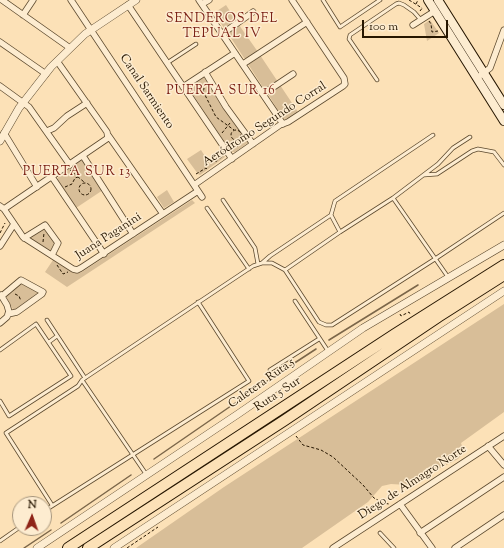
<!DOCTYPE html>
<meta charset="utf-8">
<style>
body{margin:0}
#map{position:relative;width:504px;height:548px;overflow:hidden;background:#fce1b7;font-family:"Sorts Mill Goudy",serif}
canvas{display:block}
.north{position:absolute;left:12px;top:496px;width:40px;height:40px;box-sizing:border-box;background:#fdecd0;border:1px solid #a7967d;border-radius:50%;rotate:2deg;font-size:11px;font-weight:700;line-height:16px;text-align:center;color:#261600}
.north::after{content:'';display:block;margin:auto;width:14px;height:18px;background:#8f2418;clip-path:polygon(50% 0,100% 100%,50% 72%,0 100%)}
.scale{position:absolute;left:362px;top:20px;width:86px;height:18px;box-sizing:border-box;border:2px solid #261600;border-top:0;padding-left:5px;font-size:12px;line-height:14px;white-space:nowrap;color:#261600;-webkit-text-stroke:3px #fdecd0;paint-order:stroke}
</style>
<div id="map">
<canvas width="504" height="548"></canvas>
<div class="north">N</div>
<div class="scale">100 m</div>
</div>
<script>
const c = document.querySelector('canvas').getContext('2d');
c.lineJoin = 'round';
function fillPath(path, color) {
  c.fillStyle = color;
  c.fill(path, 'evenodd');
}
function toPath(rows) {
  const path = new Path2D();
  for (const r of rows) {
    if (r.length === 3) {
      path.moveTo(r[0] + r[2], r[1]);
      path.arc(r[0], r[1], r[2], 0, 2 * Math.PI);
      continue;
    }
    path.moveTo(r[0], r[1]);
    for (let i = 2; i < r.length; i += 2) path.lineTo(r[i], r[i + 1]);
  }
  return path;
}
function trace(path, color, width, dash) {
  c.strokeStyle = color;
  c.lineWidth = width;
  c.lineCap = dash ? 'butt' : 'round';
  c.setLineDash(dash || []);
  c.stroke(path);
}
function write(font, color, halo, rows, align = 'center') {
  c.font = font + ' "Sorts Mill Goudy",serif';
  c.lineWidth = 3;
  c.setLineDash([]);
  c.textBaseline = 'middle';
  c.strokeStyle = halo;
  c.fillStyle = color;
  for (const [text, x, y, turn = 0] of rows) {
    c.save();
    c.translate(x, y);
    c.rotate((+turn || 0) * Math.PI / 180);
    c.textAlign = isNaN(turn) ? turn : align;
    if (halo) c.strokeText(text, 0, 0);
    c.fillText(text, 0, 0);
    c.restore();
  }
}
fillPath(toPath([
 [226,5,237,22,226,28,224,28,214,13],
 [430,20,439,33,427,41,424,24],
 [239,25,258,52,248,59,244,58,229,35,229,31],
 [260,55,278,82,266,89,264,89,248,64,249,62],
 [203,78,206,78,249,142,235,152,231,152,190,90,191,85],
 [280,85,298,112,289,118,285,119,282,117,268,94],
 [201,150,208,161,221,151,225,157,200,175,198,174,187,159],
 [80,161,83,161,103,190,76,208,57,180,59,176],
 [167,190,174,202,164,208,157,197],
 [192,200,195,203,67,287,45,272,53,260,72,272,78,273,82,272],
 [43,227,56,242,52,250,50,250,30,239,30,237],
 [20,282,39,293,39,295,15,311,12,308,6,296],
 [504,304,504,412,461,443,464,452,458,459,407,485,391,484,382,486,368,502,302,548,136,548,224,487]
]), '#d8be98');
trace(toPath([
 [329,340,418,285],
 [154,459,273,377,316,349],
 [61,523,131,475],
 [24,548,51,530]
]), '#7b6649', 1.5);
const service = toPath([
 [323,0,340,27,380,0],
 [167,63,196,44],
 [377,80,349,39,350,35,396,4,399,3,404,5,414,12,421,20],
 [424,175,437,174,472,151,478,149,494,152,504,165],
 [393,198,438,164,453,148,470,137],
 [223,200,255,248,258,264],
 [207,208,249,269],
 [340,232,331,215,335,201,433,135],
 [262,263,270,256,331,215],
 [285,270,319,322,326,325,332,325,435,259,504,213],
 [295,301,328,351],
 [47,320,85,378],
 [49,342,57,336],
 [0,350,36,324,71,376,9,416,0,401],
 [270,370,319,339],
 [82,380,146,474],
 [52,505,6,433,78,386,82,380,253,266,262,263,272,263,285,270,340,232,393,198,448,277],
 [44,511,249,381,198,302],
 [380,533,394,548],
 [0,541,20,527]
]);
const minor = toPath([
 [2,0,70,48],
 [71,0,202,197],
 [199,0,283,124],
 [202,4,209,0],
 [128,5,232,159],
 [23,15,33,0],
 [413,25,435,11],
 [222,34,253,12],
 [0,42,46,74],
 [243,64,307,22],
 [205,72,226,107,253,144],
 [481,75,490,68,504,30],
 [0,86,29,107,70,165],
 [183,87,235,53],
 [263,94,293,74],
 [47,131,54,128,67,116,87,103],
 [4,133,37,187],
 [108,135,163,214],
 [83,156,133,234],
 [52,177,104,254],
 [194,185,280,125,288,122,343,86,345,84,344,78,292,0],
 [0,206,4,209,23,237,73,269,77,270,81,268,198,191],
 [4,209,108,138,107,132,57,61],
 [24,238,45,225,58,243,52,255],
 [0,246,14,224],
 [2,296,21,280,43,292,42,294,17,312,8,314],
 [0,323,7,317,9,312,7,305,1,295],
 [488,446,504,465],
 [400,504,432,548],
 [420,533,504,477],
 [333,548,504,436],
 [455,548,504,515]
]);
const tertiary = toPath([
 [0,141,19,108,51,67,85,34,136,0],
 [37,548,238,414,363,328,504,245],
 [114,548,504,291]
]);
const secondary = toPath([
 [428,0,504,121],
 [438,0,504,105]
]);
const motorway = toPath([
 [68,548,395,334,504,265],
 [88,548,285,420,438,317,504,275]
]);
trace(service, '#5c492e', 4.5);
trace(minor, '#5c492e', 7);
trace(tertiary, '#5c492e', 8);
trace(secondary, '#261600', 10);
trace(motorway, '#261600', 12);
trace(toPath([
 [409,0,422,8],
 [416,4,418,0],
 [420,11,423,7],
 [429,21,431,24,432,32,438,31],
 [200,88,4],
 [203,91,216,117,234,130],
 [236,135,5],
 [222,133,230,123],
 [233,149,242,143],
 [216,162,216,161,223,156],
 [70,170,84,182],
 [196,174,206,168,207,169],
 [85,189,6],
 [65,187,72,184,75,178,78,177],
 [0,233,5,223],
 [43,242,44,233],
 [57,265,63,274,68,272],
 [15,294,19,296,21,301],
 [400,314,401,316,409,312,410,314],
 [296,436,303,445,321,450,333,457,363,485,374,498,383,503,389,504],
 [127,548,158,527]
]), '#261600', 1, [3, 2]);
trace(service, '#fdecd0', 3);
trace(minor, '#fdecd0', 5.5);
trace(tertiary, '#fdecd0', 7);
trace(secondary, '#fdecd0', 8);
trace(motorway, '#fce1b7', 10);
write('12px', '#261600', '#fdecd0', [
 ["Canal Sarmiento",146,92,56],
 ["Aeródromo Segundo Corral",265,125,-33],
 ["Juana Paganini",109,237,-33],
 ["Caletera Ruta 5",262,384,-35],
 ["Ruta 5 Sur",278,395,-33],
 ["Diego de Almagro Norte",413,483,-33]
]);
c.letterSpacing = '1px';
write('13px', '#7a1f14', '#fdecd0', [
 ["SENDEROS DEL",222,20],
 ["TEPUAL IV",222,35],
 ["PUERTA SUR 16",221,92],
 ["PUERTA SUR 13",77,173]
]);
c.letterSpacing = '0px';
</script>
